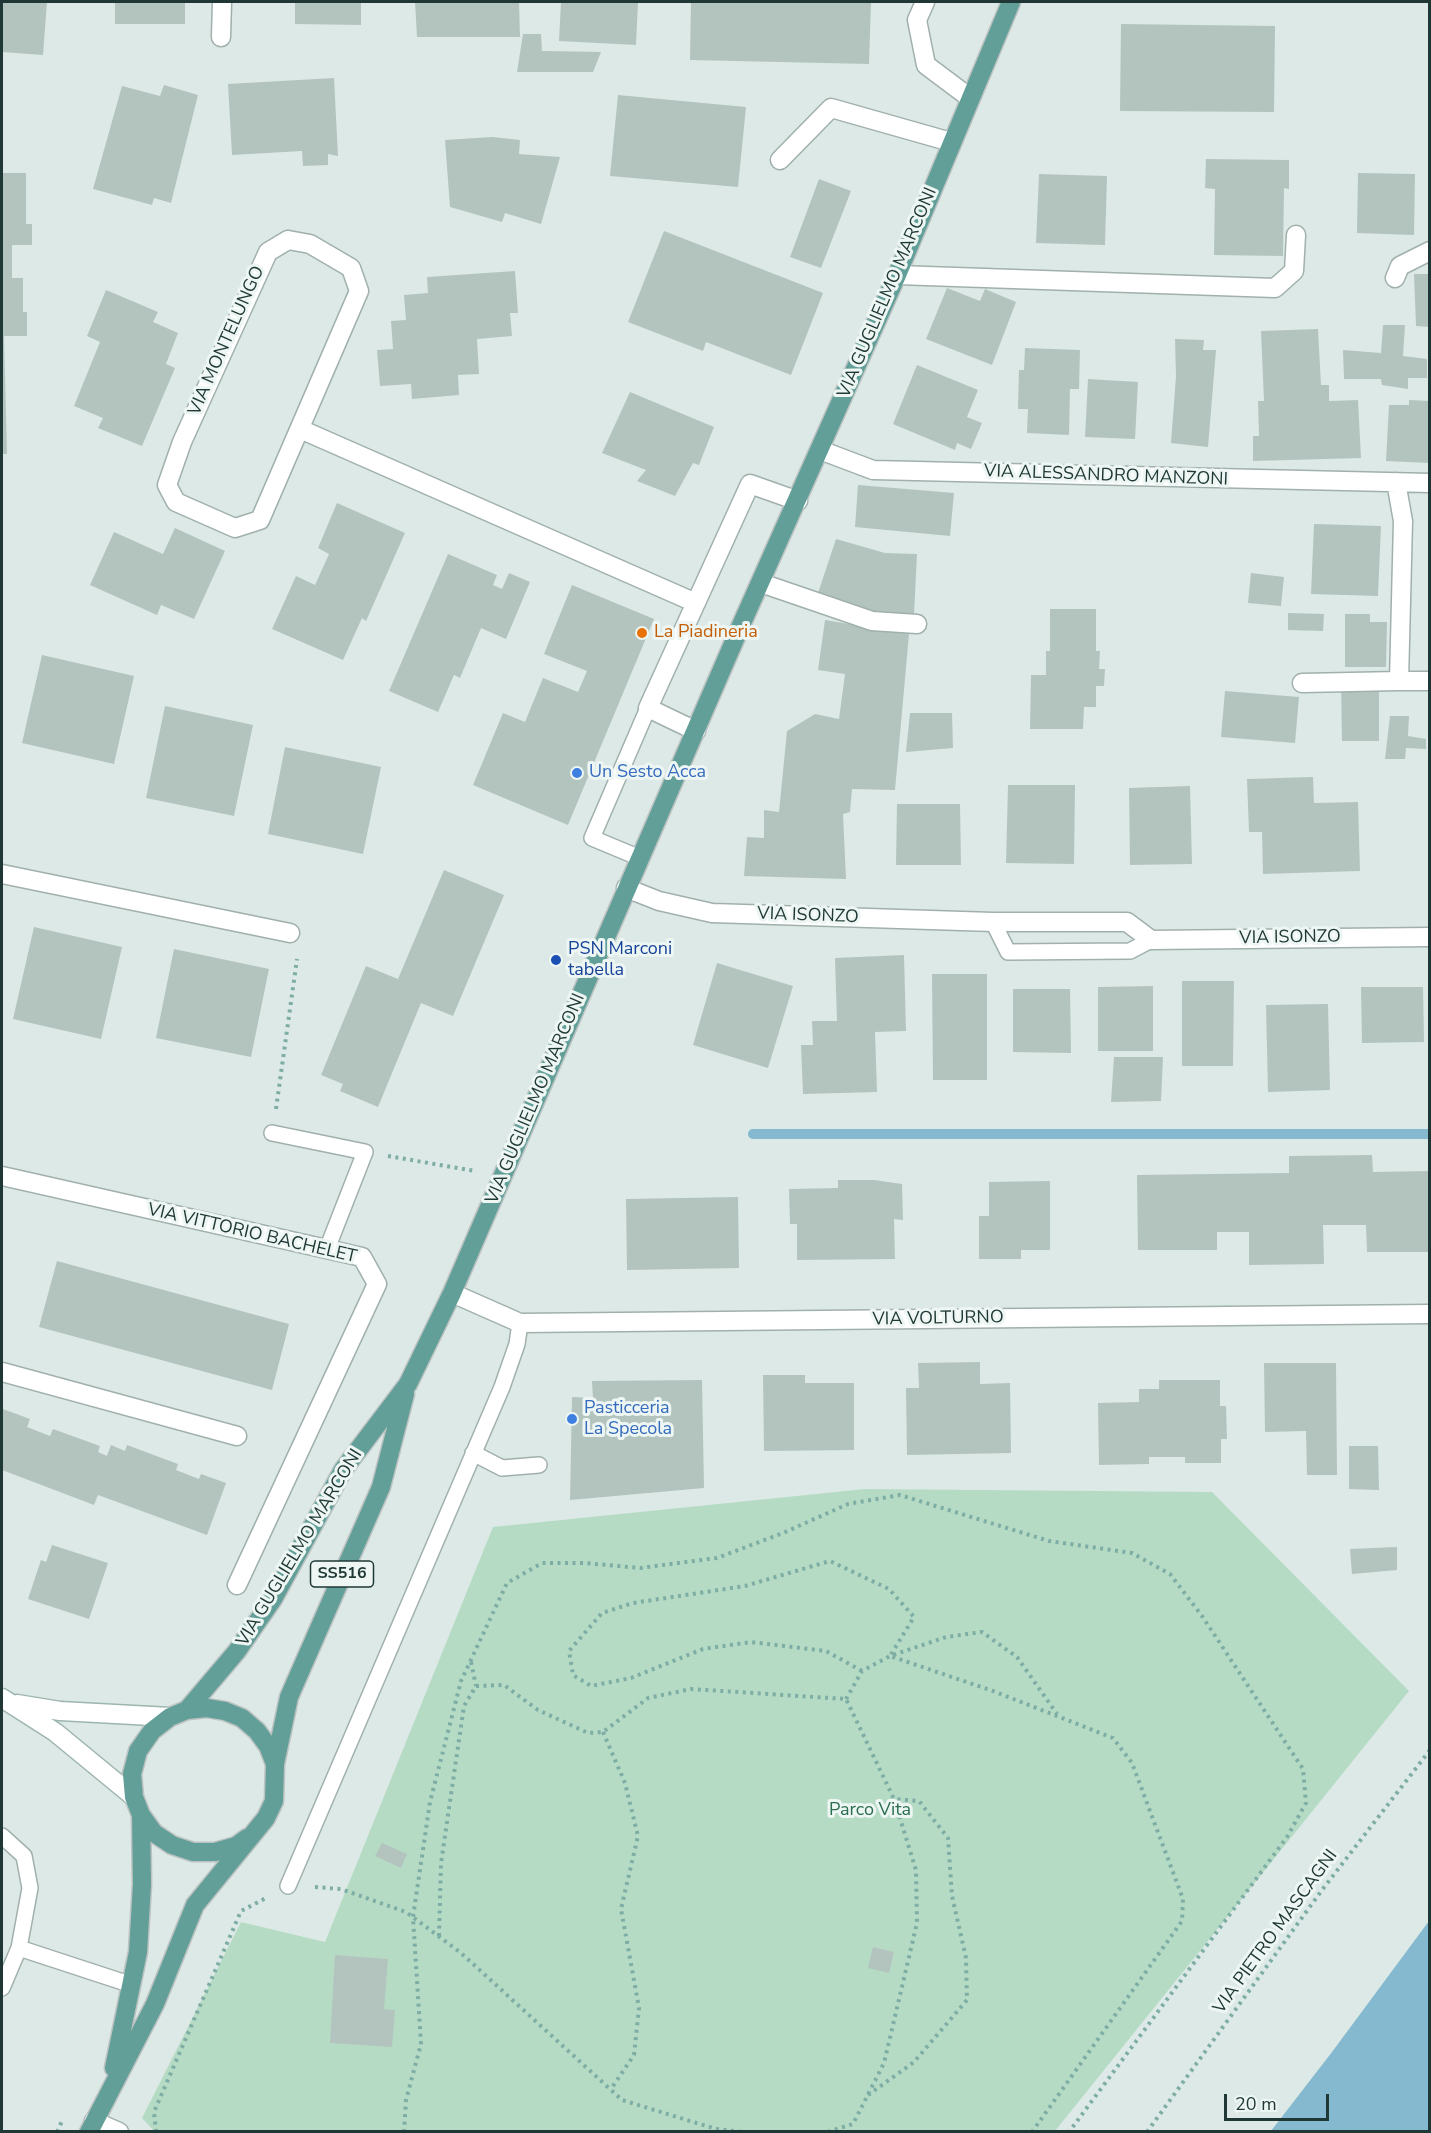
<!DOCTYPE html>
<style>
body{margin:0}
#map{position:relative;width:1431px;height:2133px;overflow:hidden;background:#dde9e6;font-family:"Nunito Sans",sans-serif}
canvas{display:block}
.frame{position:absolute;inset:0;border:3px solid #1f3835;pointer-events:none}
.scale{position:absolute;left:1224px;top:2094px;width:105px;height:27px;box-sizing:border-box;border:3px solid #1f3835;border-top:0;padding-left:8px;font-size:18px;line-height:21px;white-space:nowrap;color:#1f3835;-webkit-text-stroke:4px #edf6f3;paint-order:stroke}
</style>
<div id="map">
<canvas width="1431" height="2133"></canvas>
<div class="frame"></div>
<div class="scale">20 m</div>
</div>
<script>
const c = document.querySelector('canvas').getContext('2d');
c.lineJoin = 'round';
function fillPath(path, color) {
  c.fillStyle = color;
  c.fill(path, 'evenodd');
}
function toPath(rows) {
  const path = new Path2D();
  for (const r of rows) {
    path.moveTo(r[0], r[1]);
    for (let i = 2; i < r.length; i += 2) path.lineTo(r[i], r[i + 1]);
  }
  return path;
}
function trace(path, color, width, dash) {
  c.strokeStyle = color;
  c.lineWidth = width;
  c.lineCap = dash ? 'butt' : 'round';
  c.setLineDash(dash || []);
  c.stroke(path);
}
function write(font, color, halo, rows, align = 'center') {
  c.font = font + ' "Nunito Sans",sans-serif';
  c.lineWidth = 6;
  c.setLineDash([]);
  c.textBaseline = 'middle';
  c.strokeStyle = halo;
  c.fillStyle = color;
  for (const [text, x, y, turn = 0] of rows) {
    c.save();
    c.translate(x, y);
    c.rotate((+turn || 0) * Math.PI / 180);
    c.textAlign = isNaN(turn) ? turn : align;
    if (halo) c.strokeText(text, 0, 0);
    c.fillText(text, 0, 0);
    c.restore();
  }
}
fillPath(toPath([
 [865,1489,1212,1492,1409,1691,1055,2131,155,2132,142,2118,241,1922,325,1942,493,1527]
]), '#b6dbc5');
fillPath(toPath([
 [1429,1921,1429,2131,1271,2131,1332,2052]
]), '#84b9cf');
trace(toPath([
 [753,1134,1430,1134]
]), '#84b9cf', 10);
fillPath(toPath([
 [2,2,47,2,43,55,2,52],
 [115,2,185,2,185,24,115,24],
 [295,2,361,2,361,25,295,24],
 [415,2,519,2,520,37,417,37],
 [561,2,638,2,636,45,559,41],
 [691,2,871,2,869,64,690,60],
 [1121,24,1275,26,1274,112,1120,111],
 [523,34,541,34,542,51,601,52,593,72,517,72],
 [334,78,338,156,328,154,328,165,303,166,302,151,232,155,228,84],
 [164,85,198,95,171,203,154,198,152,205,93,189,122,86,160,96],
 [618,95,746,107,738,187,610,176],
 [492,137,520,140,519,154,560,157,541,224,505,213,502,222,450,207,445,140],
 [1206,159,1289,160,1289,189,1284,188,1283,256,1214,255,1215,189,1205,188],
 [2,173,26,173,26,224,32,224,32,245,12,245,12,278,23,278,23,312,27,312,27,336,4,336,7,454,2,454],
 [1358,173,1415,174,1414,235,1357,233],
 [1039,174,1107,176,1105,245,1036,243],
 [819,179,851,191,821,268,790,257],
 [664,231,823,293,791,375,706,342,703,351,628,322],
 [515,271,518,313,510,313,512,336,477,339,479,374,458,375,459,395,412,399,411,384,380,386,377,350,393,349,391,321,406,320,404,295,428,293,427,277],
 [1414,274,1430,274,1430,327,1416,326],
 [947,288,980,301,985,289,1016,302,992,365,926,339],
 [106,290,158,312,153,322,178,333,166,364,175,368,142,446,98,428,103,418,74,406,100,342,87,336],
 [1383,325,1405,325,1403,356,1427,359,1427,378,1408,378,1408,389,1382,385,1381,379,1344,379,1343,350,1381,353],
 [1318,329,1321,385,1329,385,1329,401,1358,400,1361,458,1253,461,1253,436,1259,436,1258,401,1264,401,1261,331],
 [1175,339,1204,340,1203,350,1216,350,1208,447,1171,443,1176,376],
 [1025,348,1080,350,1079,389,1070,389,1069,435,1027,433,1028,409,1018,409,1019,370,1024,370],
 [917,365,978,390,967,417,982,423,971,449,957,443,955,450,893,424],
 [1088,379,1138,382,1135,439,1085,437],
 [630,392,714,427,699,465,693,463,675,496,637,481,646,470,602,453],
 [1409,400,1430,401,1430,463,1386,461,1389,405,1409,405],
 [858,485,954,493,950,536,855,527],
 [337,503,405,533,366,621,362,618,343,660,272,629,296,576,315,585,329,554,318,548],
 [1314,524,1381,526,1378,596,1311,594],
 [175,528,225,551,194,619,161,605,157,615,90,585,114,532,163,554],
 [836,539,885,553,917,554,914,615,878,613,818,593],
 [448,554,497,575,493,585,502,589,509,573,530,582,506,639,481,628,460,678,454,675,438,712,389,691],
 [1251,573,1284,577,1281,606,1248,603],
 [572,585,654,619,568,825,473,785,503,713,525,722,543,678,578,692,587,671,544,654],
 [1050,609,1096,609,1096,651,1100,651,1099,669,1105,669,1104,686,1096,686,1096,707,1084,707,1083,729,1030,729,1031,675,1046,675,1046,651,1050,651],
 [1288,613,1324,614,1323,631,1288,630],
 [1345,614,1370,614,1370,622,1387,622,1386,667,1345,667],
 [825,620,909,634,895,790,852,789,850,812,843,814,846,879,744,876,747,837,764,838,764,810,779,812,787,731,815,714,839,719,845,674,818,670],
 [42,655,134,676,114,764,22,743],
 [1379,682,1379,741,1342,741,1341,683],
 [1225,691,1299,697,1295,743,1221,737],
 [165,706,253,725,234,816,146,798],
 [910,713,952,713,953,748,906,752],
 [1390,716,1409,716,1408,736,1426,739,1426,749,1406,748,1405,759,1385,759],
 [285,747,381,767,363,854,268,834],
 [1313,777,1314,803,1358,802,1360,871,1263,874,1262,832,1249,832,1247,779],
 [1008,785,1075,785,1074,864,1006,863],
 [1190,786,1192,864,1130,865,1129,788],
 [897,804,960,804,961,865,896,865],
 [444,870,504,895,453,1016,421,1003,378,1107,340,1091,343,1084,321,1075,366,966,398,979],
 [34,927,122,947,101,1039,13,1019],
 [174,949,269,969,251,1057,156,1038],
 [904,955,906,1031,875,1032,877,1092,803,1094,801,1045,813,1045,812,1021,837,1021,835,958],
 [717,963,793,986,768,1068,693,1045],
 [932,974,987,974,987,1080,933,1080],
 [1182,981,1234,981,1233,1066,1182,1066],
 [1153,986,1153,1051,1098,1051,1098,987],
 [1361,987,1423,987,1424,1042,1362,1043],
 [1013,989,1070,989,1071,1053,1013,1052],
 [1328,1004,1330,1090,1268,1092,1266,1005],
 [1114,1057,1163,1057,1161,1101,1111,1102],
 [1372,1155,1373,1172,1430,1171,1430,1252,1367,1252,1366,1225,1323,1225,1324,1264,1249,1265,1249,1232,1217,1232,1217,1250,1138,1250,1137,1175,1289,1173,1289,1156],
 [838,1180,874,1180,902,1184,903,1220,894,1219,895,1259,797,1260,797,1224,790,1224,789,1189,838,1188],
 [1050,1181,1050,1250,1021,1250,1021,1259,979,1259,979,1216,989,1216,989,1182],
 [738,1197,739,1268,627,1270,626,1199],
 [57,1261,289,1324,272,1390,39,1327],
 [980,1362,980,1384,1010,1383,1011,1453,907,1455,906,1388,919,1388,918,1363],
 [1264,1363,1336,1363,1337,1475,1307,1475,1306,1431,1265,1432],
 [763,1375,805,1375,805,1383,854,1383,854,1450,764,1451],
 [702,1380,704,1488,570,1500,572,1397,593,1398,592,1381],
 [1159,1380,1220,1380,1220,1406,1226,1406,1227,1439,1221,1439,1221,1463,1185,1463,1185,1457,1149,1457,1149,1464,1099,1465,1098,1403,1139,1402,1139,1389,1159,1389],
 [3,1409,30,1419,27,1427,50,1436,53,1429,100,1446,98,1452,107,1456,111,1445,125,1451,127,1445,178,1464,176,1470,199,1479,201,1474,226,1483,207,1535,98,1495,94,1505,2,1470],
 [1349,1446,1378,1446,1379,1490,1349,1489],
 [52,1545,108,1563,89,1619,28,1599,41,1560,46,1562],
 [1397,1547,1397,1570,1352,1574,1350,1549],
 [382,1843,407,1854,401,1868,375,1856],
 [873,1947,894,1952,889,1973,868,1968],
 [335,1955,388,1959,384,2009,395,2010,392,2047,330,2043]
]), '#b3c4bf');
const lane = toPath([
 [640,858,592,838,648,708],
 [993,922,1008,952,1130,951,1151,940],
 [272,1133,365,1152,327,1249],
 [473,1453,502,1468,539,1465],
 [2,1836,24,1856,30,1888,19,1948,2,1988],
 [288,1886,502,1387,517,1344,520,1323],
 [19,1948,132,1985]
]);
const street = toPath([
 [925,2,917,20,926,65,970,98],
 [221,37,222,2],
 [780,160,831,108,951,142],
 [288,240,310,244,351,268,359,291,260,520,235,528,176,502,167,485,182,442,268,252,288,240],
 [897,275,1275,288,1294,271,1296,235],
 [1395,278,1400,266,1430,251],
 [300,429,696,603],
 [820,450,873,470,1430,483],
 [1396,482,1403,521,1399,681,1430,681],
 [761,583,872,621,917,624],
 [1302,683,1399,681],
 [696,731,648,708,750,484,798,501],
 [2,874,290,933],
 [626,888,659,901,712,913,993,922,1127,922,1151,940,1430,937],
 [2,1176,362,1257,377,1284,237,1585],
 [452,1293,520,1323,1430,1314],
 [2,1372,237,1436],
 [94,2121,119,2132]
]);
const secondary = toPath([
 [2,1698,55,1732,134,1797],
 [17,1704,60,1711,170,1717]
]);
const primary = toPath([
 [187,1710,237,1651,273,1599,343,1470,408,1384,452,1293,742,623,897,275,1011,2],
 [247,1838,236,1846,215,1852,193,1852,172,1845,154,1833,141,1815,134,1797,132,1774,138,1751,152,1731,170,1717,187,1710,207,1708,225,1711,242,1718,257,1731,268,1746,275,1764],
 [114,2068,138,1952,142,1884,141,1815],
 [89,2132,155,2004,195,1905,266,1818,274,1801,275,1764,289,1697,381,1487,405,1394]
]);
trace(lane, '#a0b0ad', 18);
trace(street, '#a0b0ad', 21);
trace(secondary, '#9db5af', 21);
trace(primary, '#bcc3c2', 21);
trace(toPath([
 [276,1109,297,959],
 [388,1156,475,1171],
 [471,1662,476,1686],
 [862,1671,826,1651,751,1642,703,1649,631,1678,591,1686,573,1675,569,1651,602,1613,633,1603,745,1586,830,1561,889,1589,914,1617,890,1656,993,1691,1113,1738,1132,1763,1183,1899,1182,1921,1032,2132],
 [846,1699,862,1671,890,1656,946,1637,982,1632,1017,1657,1057,1714],
 [603,1732,625,1783,638,1836,621,1909,639,2008,634,2055,611,2089],
 [315,1887,341,1889,406,1912,461,1953,622,2100,716,2129,743,2132],
 [439,1936,441,1863,464,1706,476,1686,504,1685,538,1710,588,1733,603,1732,648,1698,691,1689,846,1699,894,1799,916,1870,917,1923,884,2063,853,2124,827,2132],
 [868,2095,914,2062,967,2000,966,1958,952,1896,948,1838,919,1801,894,1799],
 [57,2132,62,2121],
 [156,2132,154,2112,241,1911,266,1898],
 [404,2132,406,2100,421,2044,413,1917,430,1802,461,1681,507,1583,542,1563,585,1563,640,1568,717,1558,783,1533,848,1504,900,1495,1049,1541,1132,1553,1170,1574,1202,1616,1303,1769,1306,1803,1287,1837,1069,2132],
 [1147,2132,1322,1890,1430,1750]
]), '#7eada5', 4, [3, 4.5]);
trace(lane, '#fff', 15);
trace(street, '#fff', 18);
trace(secondary, '#fff', 18);
trace(primary, '#629f98', 18);
for (const [x, y, r, color] of [
 [642,633,6,"#e8710a"],
 [577,773,6,"#3f7fe0"],
 [556,960,6,"#1a4fb4"],
 [572,1419,6,"#3f7fe0"]
]) {
  const dot = new Path2D();
  dot.arc(x, y, r, 0, 2 * Math.PI);
  c.fillStyle = color;
  c.fill(dot);
  trace(dot, '#edf6f3', 2);
}
for (const [x, y, w] of [
 [342,1574,63]
]) {
  const box = new Path2D();
  box.roundRect(x - w / 2, y - 13, w, 26, 4.5);
  c.fillStyle = '#edf6f3';
  c.fill(box);
  trace(box, '#1f3835', 1.5);
}
write('bold 16px', '#1f3835', null, [
 ["SS516",342,1574]
]);
write('18px', '#1f3835', '#edf6f3', [
 ["VIA GUGLIELMO MARCONI",888,293,-67],
 ["VIA MONTELUNGO",227,341,-66],
 ["VIA ALESSANDRO MANZONI",1106,476,2],
 ["VIA ISONZO",808,916,2],
 ["VIA ISONZO",1290,938,-1],
 ["VIA GUGLIELMO MARCONI",536,1099,-67],
 ["VIA VITTORIO BACHELET",252,1234,13],
 ["VIA VOLTURNO",938,1319,-1],
 ["VIA GUGLIELMO MARCONI",300,1548,-59],
 ["VIA PIETRO MASCAGNI",1276,1932,-54]
]);
write('18px', '#c56008', '#edf6f3', [
 ["La Piadineria",654,633]
], 'left');
write('18px', '#366cbe', '#edf6f3', [
 ["Un Sesto Acca",589,773],
 ["Pasticceria",584,1409],
 ["La Specola",584,1430]
], 'left');
write('18px', '#164399', '#edf6f3', [
 ["PSN Marconi",568,950],
 ["tabella",568,971]
], 'left');
write('18px', '#2a6e4f', '#edf6f3', [
 ["Parco Vita",870,1811]
]);
</script>
